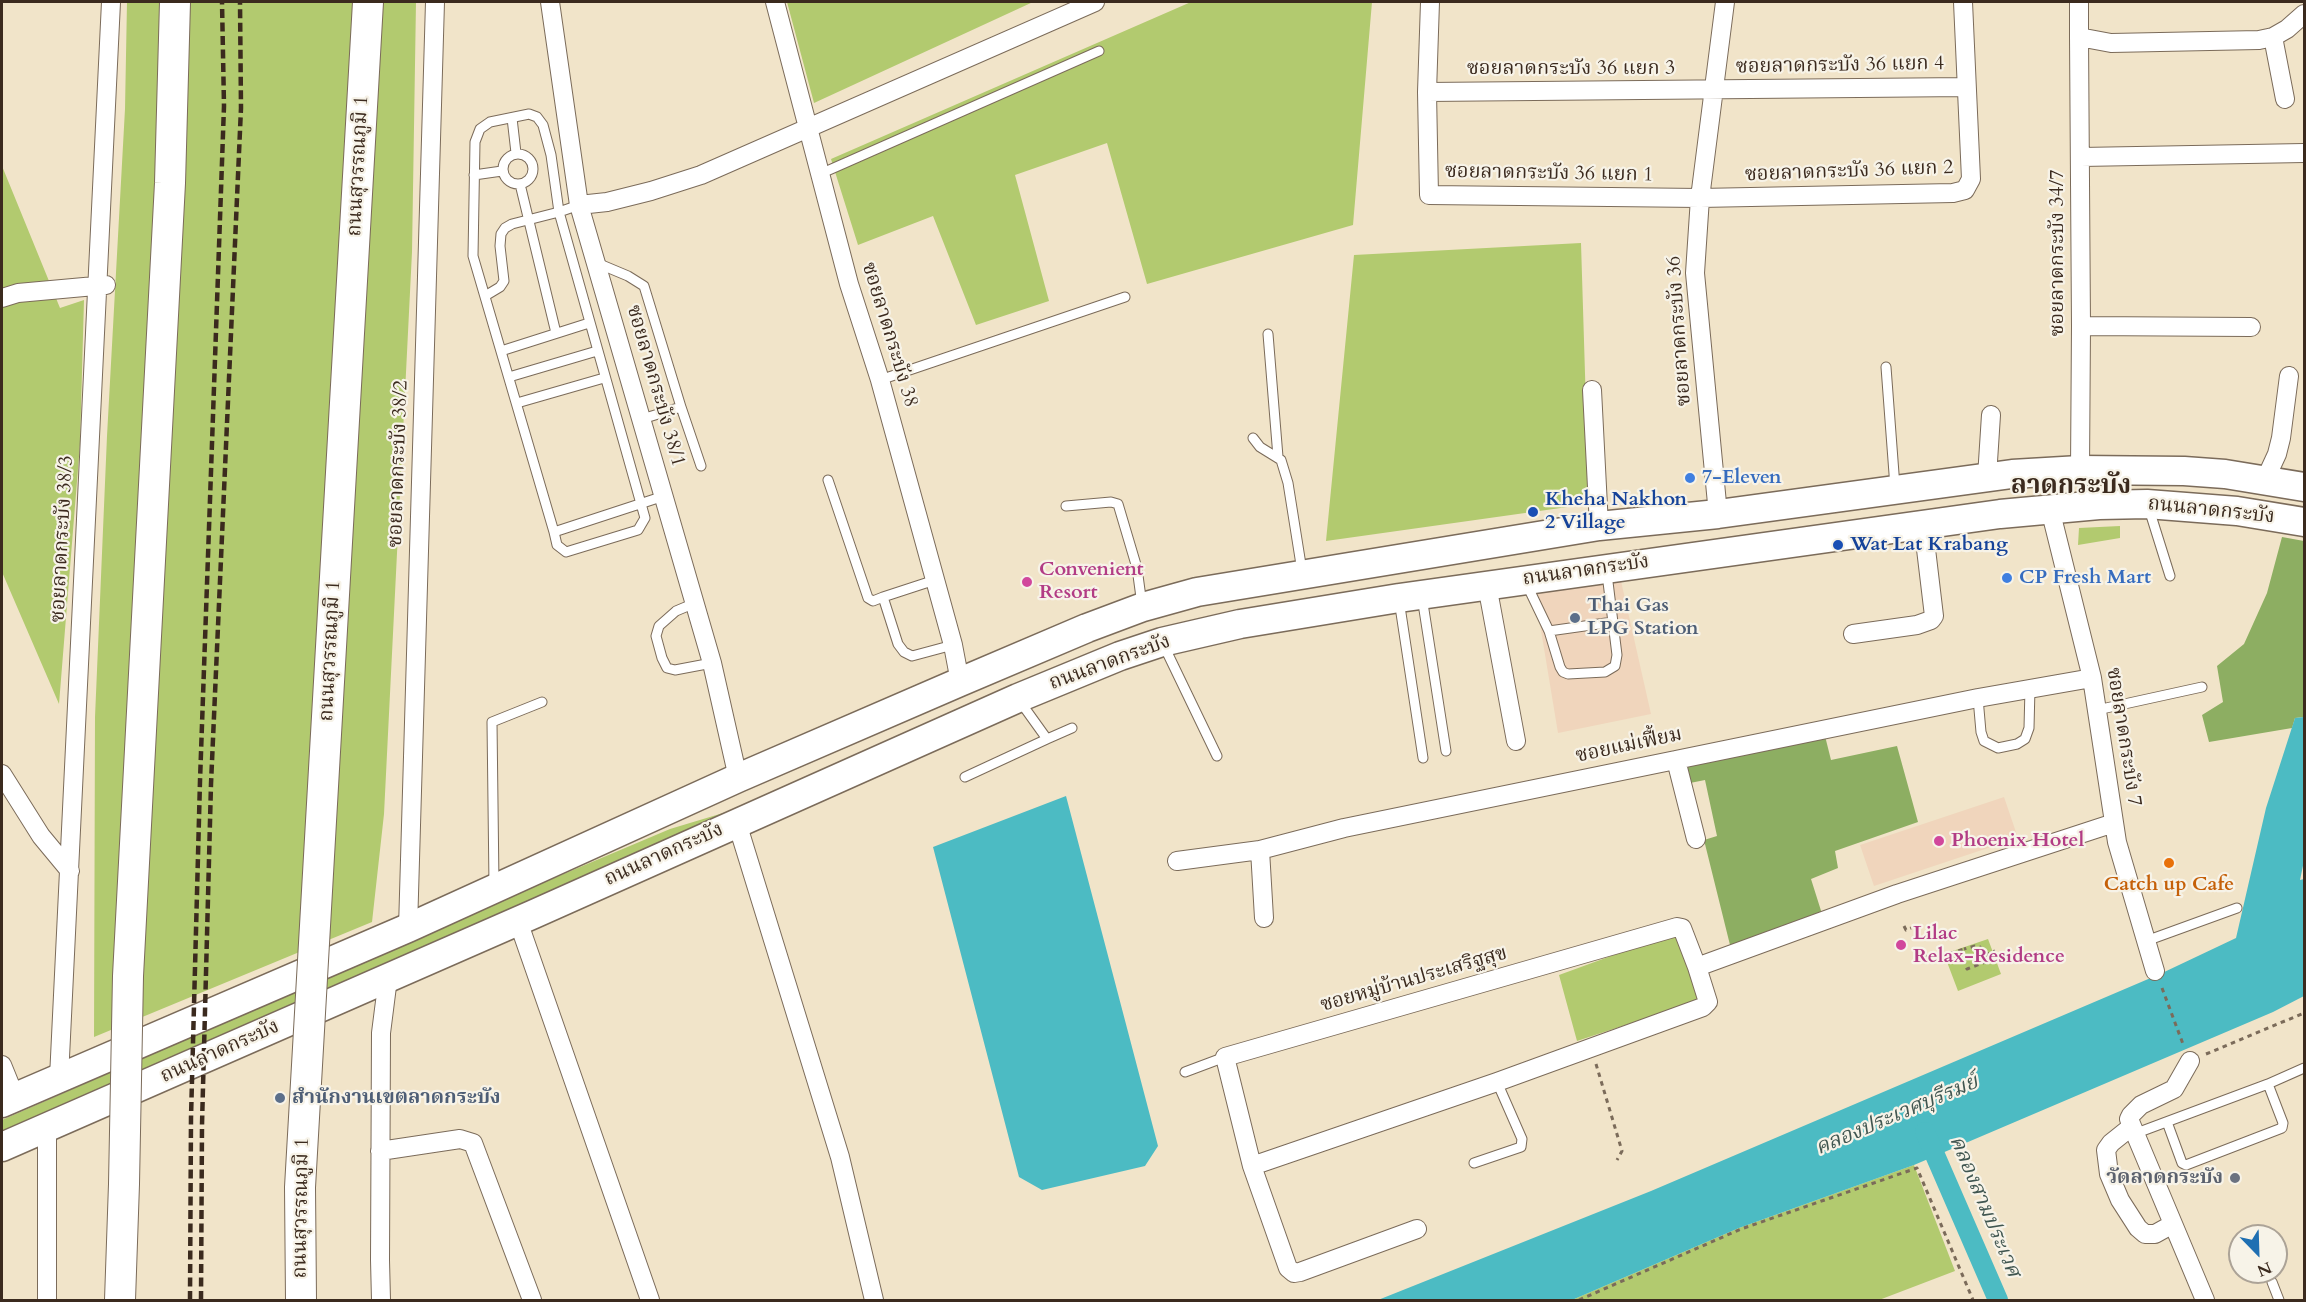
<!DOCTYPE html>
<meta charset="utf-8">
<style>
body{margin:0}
#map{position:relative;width:2306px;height:1302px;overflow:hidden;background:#f1e4c9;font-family:Cardo,serif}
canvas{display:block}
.frame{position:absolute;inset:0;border:3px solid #3b2a1e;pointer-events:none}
.north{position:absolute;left:2228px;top:1224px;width:60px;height:60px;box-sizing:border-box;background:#f7f3e8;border:2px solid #aca397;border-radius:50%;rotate:157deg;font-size:16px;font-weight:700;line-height:24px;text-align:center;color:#3b2a1e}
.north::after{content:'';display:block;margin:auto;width:21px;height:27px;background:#1f6fb2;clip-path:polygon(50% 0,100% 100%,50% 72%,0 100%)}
</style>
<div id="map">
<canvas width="2306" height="1302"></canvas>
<div class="frame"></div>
<div class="north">N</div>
</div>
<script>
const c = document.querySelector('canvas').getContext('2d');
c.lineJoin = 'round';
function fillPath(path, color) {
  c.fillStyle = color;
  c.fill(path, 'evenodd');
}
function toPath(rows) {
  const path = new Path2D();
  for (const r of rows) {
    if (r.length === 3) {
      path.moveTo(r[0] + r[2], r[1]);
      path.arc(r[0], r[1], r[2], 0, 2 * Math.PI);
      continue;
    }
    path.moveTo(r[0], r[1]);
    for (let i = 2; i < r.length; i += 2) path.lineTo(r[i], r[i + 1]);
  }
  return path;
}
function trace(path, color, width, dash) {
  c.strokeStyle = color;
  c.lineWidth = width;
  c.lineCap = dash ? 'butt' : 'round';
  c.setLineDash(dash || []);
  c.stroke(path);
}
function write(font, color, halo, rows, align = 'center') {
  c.font = font + ' Cardo,"Noto Serif Thai",serif';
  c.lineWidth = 4.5;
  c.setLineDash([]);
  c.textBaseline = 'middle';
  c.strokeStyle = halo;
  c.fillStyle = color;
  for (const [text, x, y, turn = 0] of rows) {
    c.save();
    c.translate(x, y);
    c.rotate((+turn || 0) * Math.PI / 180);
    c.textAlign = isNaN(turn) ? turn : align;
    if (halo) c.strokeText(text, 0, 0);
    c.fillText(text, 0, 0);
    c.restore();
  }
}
fillPath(toPath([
 [1621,581,1651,714,1558,733,1535,594],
 [2004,797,2018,838,1874,886,1860,845]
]), '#f0d5bc');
fillPath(toPath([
 [127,2,416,2,412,252,384,814,372,922,94,1037,95,717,107,436,125,109],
 [787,2,1033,2,814,103],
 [1191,2,1372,2,1353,225,1147,284,1107,143,1015,175,1049,301,976,325,933,216,858,245,831,159],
 [2,166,60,308,84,300,80,444,59,704,2,572],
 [1581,243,1589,504,1326,541,1354,255],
 [2120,526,2120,538,2078,545,2079,528],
 [743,807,2,1132,2,1120,547,881,670,829],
 [1674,933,1701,1000,1577,1041,1559,975],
 [1988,939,2001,974,1958,991,1944,954],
 [1914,1165,1955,1271,1879,1300,1572,1300,1739,1228]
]), '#b2ca6f');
fillPath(toPath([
 [2282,537,2304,541,2304,717,2295,718,2292,728,2209,742,2202,715,2223,702,2217,666,2244,644,2267,593],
 [1825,736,1831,760,1897,746,1918,822,1835,851,1838,868,1811,879,1823,917,1731,949,1704,840,1717,836,1705,780,1690,783,1684,765]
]), '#8dae62');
fillPath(toPath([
 [2304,717,2304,861,2300,880,2304,879,2304,996,2273,1012,1914,1165,1739,1228,1572,1300,1378,1300,1651,1191,2160,974,2236,938,2266,808,2295,718],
 [1066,796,1158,1146,1145,1166,1042,1190,1019,1177,933,847]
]), '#4cbbc3');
trace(toPath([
 [1925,1132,1998,1300]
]), '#4cbbc3', 20);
const service = toPath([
 [512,118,516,153],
 [518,169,15],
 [820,174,1099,51],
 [474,175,502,171],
 [520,184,556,333],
 [579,205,559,212,551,155,543,125,537,117,529,114,490,122,480,129,475,142,473,256,554,532,664,496],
 [597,263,628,276,644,286,681,407],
 [485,296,500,287,504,281,500,246,501,234,505,228,512,224,559,212,645,518,638,530,566,552,557,545,554,532],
 [1268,334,1278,457],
 [501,351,589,323],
 [1886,367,1895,487],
 [509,377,597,351],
 [880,380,1125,297],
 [517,403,604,378],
 [642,419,681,407,701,466],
 [1253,438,1260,447,1281,460,1288,483,1302,571],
 [828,480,868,598,873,601,883,597],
 [1066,506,1111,502,1118,504,1137,568,1142,605],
 [2149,509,2170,576],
 [935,580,883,597,898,644,904,652,912,656,953,645],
 [1526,583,1549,631,1560,667,1563,672,1568,674,1605,672,1615,666,1617,655,1607,574],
 [1422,597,1446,751],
 [1399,600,1423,758],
 [695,603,676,611,659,626,656,636,662,658,667,668,675,670,712,663],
 [1549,631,1613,622],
 [1164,646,1217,756],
 [1978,698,1981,732,1984,741,1998,748,2017,744,2025,739,2029,728,2030,688],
 [1019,700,1047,739,1072,728],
 [2097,710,2202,687],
 [965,777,1047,739],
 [494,885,492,722,542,702],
 [2146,941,2237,908],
 [1185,1072,1225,1057],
 [2167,1122,2182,1163,2186,1165,2282,1128,2283,1123,2268,1084],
 [2134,1134,2268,1084,2304,1068],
 [1474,1163,1521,1147,1522,1139,1497,1082],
 [2272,1282,2279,1300]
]);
const minor = toPath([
 [550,2,579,205,712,663,738,778],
 [775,2,849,284,880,380,953,645,960,682],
 [1430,2,1427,92,1429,195,1700,198,1953,193,1965,190,1971,179,1963,2],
 [2079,2,2079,37],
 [2273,37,2285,99],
 [1427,92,1966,87],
 [2081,157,2304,153],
 [579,205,607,202,651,191,701,175,1095,2],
 [2,298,18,293,106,285],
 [2081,326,2251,327],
 [1592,390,1599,526],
 [2080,470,2081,326,2079,37,2111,43,2259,40,2273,37,2287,29,2304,14],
 [1987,477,1991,415],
 [2265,480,2277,454,2281,438,2289,376],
 [2050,509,2092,678,2117,842,2155,971],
 [1718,514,1695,273,1700,198,1725,2],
 [1487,585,1516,741],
 [1853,634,1917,625,1931,620,1934,616,1923,524],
 [1676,760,1696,839],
 [2,774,41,836,70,871],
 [737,823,840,1157,874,1300],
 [1260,850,1264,918],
 [1177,861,1260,850,1344,828,1978,698,2092,678],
 [518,921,650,1300],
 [408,928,435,2],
 [1697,967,1897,894,2114,823],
 [2190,1061,2174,1089,2141,1105,2131,1115,2129,1119,2205,1300],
 [2,1065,15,1097],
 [59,1078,111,2],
 [2131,1127,2111,1143,2106,1150,2109,1174,2120,1200,2138,1228,2145,1234,2155,1234,2173,1224],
 [380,1151,460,1139,473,1143,532,1300],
 [1252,1166,1497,1082,1703,1007,1708,1002,1697,967,1682,928,1677,927,1225,1057,1252,1166,1288,1268,1294,1273,1300,1272,1417,1229],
 [47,1300,47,1128],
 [381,1300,380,1260,381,1033,388,978]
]);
const primary = toPath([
 [2,1103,408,928,738,778,960,682,1087,628,1143,607,1197,592,1599,526,1718,514,2012,474,2080,470,2184,471,2225,474,2304,487],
 [2,1147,534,914,1018,698,1120,656,1162,642,1240,624,1399,598,2000,514,2099,505,2147,504,2237,511,2304,522]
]);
trace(service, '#7b6b5a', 11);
trace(minor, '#7b6b5a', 20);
trace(primary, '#7b6b5a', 31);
trace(toPath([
 [1904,926,1906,930,1911,928],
 [1918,949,1922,956,1930,956,1945,955,1964,949,1963,947],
 [1960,951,1967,969,1988,961,1980,947,1975,946,1964,949],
 [1985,955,1995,951],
 [2162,988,2183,1044],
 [2206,1054,2304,1013],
 [1596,1064,1622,1151,1617,1160],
 [1579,1300,1741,1229,1917,1168,1973,1300]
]), '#7b6b5a', 3, [4.5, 4.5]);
trace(service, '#fff', 9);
trace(minor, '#fff', 18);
trace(primary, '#fff', 28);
trace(toPath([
 [190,1300,191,1118,200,781,224,106,222,2],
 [201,1300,202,1125,211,784,241,108,240,2]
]), '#3b2a1e', 4.5, [9, 4.5]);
const trunkBridge = toPath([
 [120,1300,124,1184,128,976,170,183,175,2],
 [301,1300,300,1187,368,2]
]);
trace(trunkBridge, '#7b6b5a', 32, []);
trace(trunkBridge, '#fff', 30);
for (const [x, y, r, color] of [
 [1690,478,6,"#3f7fe0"],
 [1533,512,6,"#1a4fb4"],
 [1838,545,6,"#1a4fb4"],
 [2007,578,6,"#3f7fe0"],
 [1027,582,6,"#d1479c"],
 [1575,618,6,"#5c6f8a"],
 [1939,841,6,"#d1479c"],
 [2169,863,6,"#e8710a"],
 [1901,945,6,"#d1479c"],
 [280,1098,6,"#5c6f8a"],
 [2235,1178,6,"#6b7280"]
]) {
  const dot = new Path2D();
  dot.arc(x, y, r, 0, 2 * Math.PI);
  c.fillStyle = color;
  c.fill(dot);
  trace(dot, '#f7f3e8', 2);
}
write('20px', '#3b2a1e', '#f7f3e8', [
 ["ซอยลาดกระบัง 36 แยก 4",1840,66,-1],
 ["ซอยลาดกระบัง 36 แยก 3",1571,69],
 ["ถนนสุวรรณภูมิ 1",359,166,-87],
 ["ซอยลาดกระบัง 36 แยก 2",1849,172,-2],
 ["ซอยลาดกระบัง 36 แยก 1",1549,174,1],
 ["ซอยลาดกระบัง 34/7",2058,253,-90],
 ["ซอยลาดกระบัง 36",1680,331,-94],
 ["ซอยลาดกระบัง 38",889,335,73],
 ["ซอยลาดกระบัง 38/1",655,386,74],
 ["ซอยลาดกระบัง 38/2",399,464,-88],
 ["ถนนลาดกระบัง",2211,511,6],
 ["ซอยลาดกระบัง 38/3",63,539,-87],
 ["ถนนลาดกระบัง",1586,571,-8],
 ["ถนนสุวรรณภูมิ 1",331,651,-87],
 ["ถนนลาดกระบัง",1110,663,-20],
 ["ซอยลาดกระบัง 7",2123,737,81],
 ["ซอยแม่เฟี้ยม",1629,746,-12],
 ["ถนนลาดกระบัง",664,855,-24],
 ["ซอยหมู่บ้านประเสริฐสุข",1414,980,-16],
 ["ถนนลาดกระบัง",220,1052,-24],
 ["ถนนสุวรรณภูมิ 1",302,1208,-89]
]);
write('bold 20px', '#366cbe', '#f7f3e8', [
 ["7-Eleven",1702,478],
 ["CP Fresh Mart",2019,578]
], 'left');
write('bold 20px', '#164399', '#f7f3e8', [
 ["Kheha Nakhon",1545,500],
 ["2 Village",1545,523],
 ["Wat Lat Krabang",1850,545]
], 'left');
write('bold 20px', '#b23c85', '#f7f3e8', [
 ["Convenient",1039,570],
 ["Resort",1039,593],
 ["Phoenix Hotel",1951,841],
 ["Lilac",1913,934],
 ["Relax-Residence",1913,957]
], 'left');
write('bold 20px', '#4e5e75', '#f7f3e8', [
 ["Thai Gas",1587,606],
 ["LPG Station",1587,629],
 ["สำนักงานเขตลาดกระบัง",292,1098]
], 'left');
write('bold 20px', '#c56008', '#f7f3e8', [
 ["Catch up Cafe",2169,885]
]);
write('bold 20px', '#5b616d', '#f7f3e8', [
 ["วัดลาดกระบัง",2223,1178]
], 'right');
write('italic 21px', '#405650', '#f7f3e8', [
 ["คลองประเวศบุรีรมย์",1897,1116,-23],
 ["คลองสามประเวศ",1984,1207,67]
]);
write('bold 26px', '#3b2a1e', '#f7f3e8', [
 ["ลาดกระบัง",2071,487]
]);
</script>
